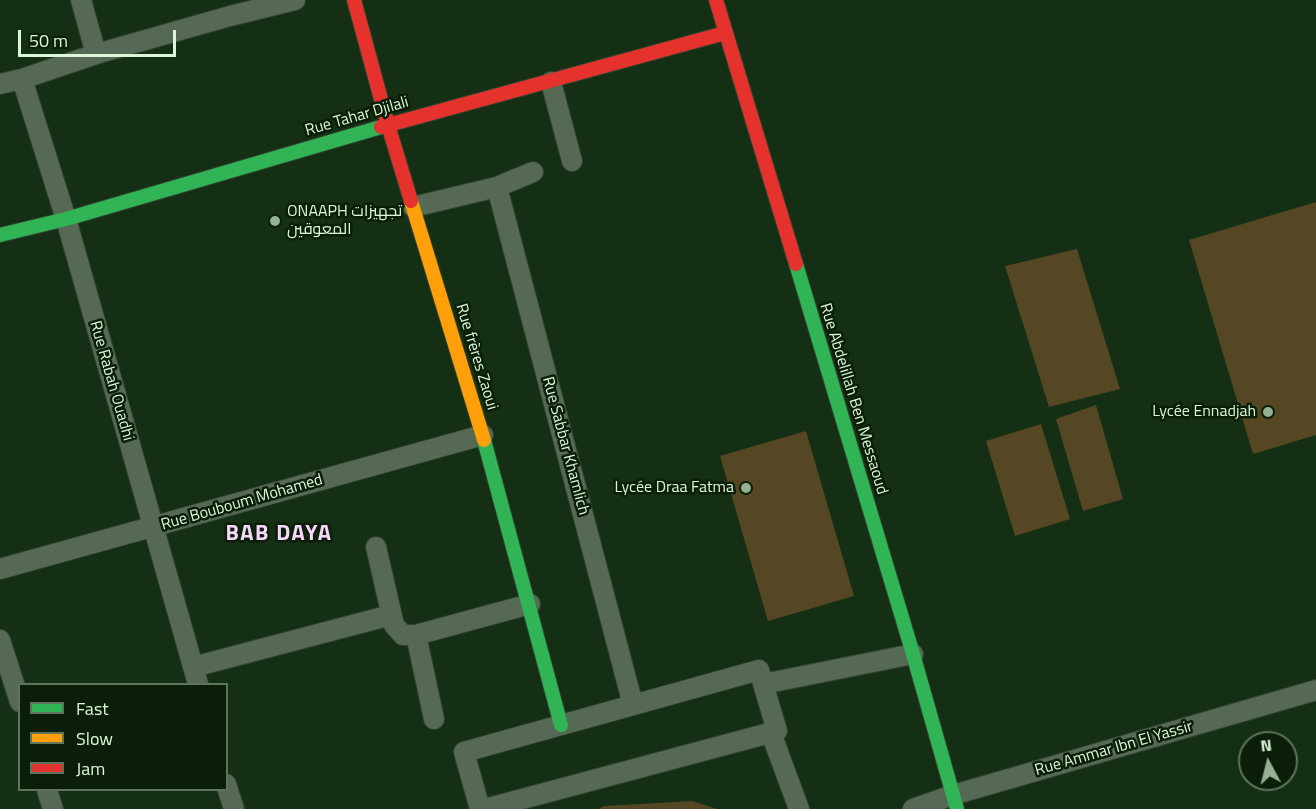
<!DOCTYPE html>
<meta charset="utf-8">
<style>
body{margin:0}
#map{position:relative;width:1316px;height:809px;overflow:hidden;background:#142f13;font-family:"Titillium Web",sans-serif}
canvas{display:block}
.legend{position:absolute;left:18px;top:683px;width:210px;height:108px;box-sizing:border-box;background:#0a1e08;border:2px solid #5e745b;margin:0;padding:8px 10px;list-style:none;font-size:18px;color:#dcf6d8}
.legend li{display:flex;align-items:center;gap:12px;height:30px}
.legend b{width:30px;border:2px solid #5e745b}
.north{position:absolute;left:1238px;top:731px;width:60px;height:60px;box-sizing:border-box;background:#0a1e08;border:2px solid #5e745b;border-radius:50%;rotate:353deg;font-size:16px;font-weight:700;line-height:24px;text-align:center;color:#dcf6d8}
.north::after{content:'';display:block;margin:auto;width:21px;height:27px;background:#96b093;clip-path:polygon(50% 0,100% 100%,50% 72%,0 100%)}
.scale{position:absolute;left:18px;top:30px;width:158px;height:27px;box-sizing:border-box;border:3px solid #dcf6d8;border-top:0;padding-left:8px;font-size:18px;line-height:21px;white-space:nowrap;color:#dcf6d8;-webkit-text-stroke:4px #0a1e08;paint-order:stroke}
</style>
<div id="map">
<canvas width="1316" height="809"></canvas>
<ul class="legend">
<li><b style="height:8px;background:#30b455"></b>Fast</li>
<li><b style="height:8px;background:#ff9f0a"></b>Slow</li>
<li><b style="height:8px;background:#e5322d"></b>Jam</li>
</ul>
<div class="north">N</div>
<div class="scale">50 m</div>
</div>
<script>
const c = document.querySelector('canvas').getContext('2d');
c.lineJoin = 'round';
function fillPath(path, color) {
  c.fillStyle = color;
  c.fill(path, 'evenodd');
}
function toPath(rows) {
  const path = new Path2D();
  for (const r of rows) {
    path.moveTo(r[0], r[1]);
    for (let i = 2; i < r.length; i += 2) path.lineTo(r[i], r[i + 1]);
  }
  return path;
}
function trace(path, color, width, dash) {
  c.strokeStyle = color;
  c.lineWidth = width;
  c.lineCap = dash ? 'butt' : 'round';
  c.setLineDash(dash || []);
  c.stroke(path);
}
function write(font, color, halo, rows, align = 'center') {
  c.font = font + ' "Titillium Web",Cairo,sans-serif';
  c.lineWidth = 5;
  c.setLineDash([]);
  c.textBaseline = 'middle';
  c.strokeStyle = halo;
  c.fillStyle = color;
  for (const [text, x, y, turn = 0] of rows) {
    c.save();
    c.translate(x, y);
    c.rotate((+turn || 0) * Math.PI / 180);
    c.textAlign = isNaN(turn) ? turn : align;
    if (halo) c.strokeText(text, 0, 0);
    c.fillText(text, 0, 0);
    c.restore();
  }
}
fillPath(toPath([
 [1316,202,1316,435,1253,454,1189,240],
 [1077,249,1120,389,1049,407,1005,266],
 [1096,405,1123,499,1083,511,1056,419],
 [1041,424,1070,519,1015,536,986,441],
 [806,431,854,596,768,621,720,456],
 [692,801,717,809,598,809,605,806]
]), '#554723');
const street = toPath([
 [81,0,96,54],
 [22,79,66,219,198,684],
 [551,82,572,161],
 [0,84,22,79,96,54,230,16,295,0],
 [497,187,633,705],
 [413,207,497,187,533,172],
 [376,547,394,625,403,635,416,635,530,604],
 [0,569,483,435],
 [416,635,434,719],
 [0,640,20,702],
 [193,667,391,615],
 [763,684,913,654],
 [771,733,799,809],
 [226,784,234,809],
 [47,790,53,809],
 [480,809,464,752,759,670,777,731,485,809],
 [913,809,953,795,1316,690]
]);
const fast = toPath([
 [0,235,66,219,381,127],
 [796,264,913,654,957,809],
 [484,440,561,725]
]);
const slow = toPath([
 [411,201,484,440]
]);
const jam = toPath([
 [354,0,388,125,411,201],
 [716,0,796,264],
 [381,127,725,33]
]);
trace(street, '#30432f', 22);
trace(fast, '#30432f', 16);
trace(slow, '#30432f', 16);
trace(jam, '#30432f', 16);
trace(street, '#566955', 20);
trace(fast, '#30b455', 14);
trace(slow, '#ff9f0a', 14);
trace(jam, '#e5322d', 14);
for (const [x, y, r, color] of [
 [275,221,6,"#96b093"],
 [1268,412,6,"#96b093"],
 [746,488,6,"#96b093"]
]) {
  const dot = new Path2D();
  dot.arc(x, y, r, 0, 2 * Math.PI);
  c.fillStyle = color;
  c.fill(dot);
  trace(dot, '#0a1e08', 2);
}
write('16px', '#dcf6d8', '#0a1e08', [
 ["Rue Tahar Djilali",357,117,-16],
 ["Rue frères Zaoui",476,357,73],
 ["Rue Rabah Ouadhi",111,381,74],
 ["Rue Abdelillah Ben Messaoud",853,399,73],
 ["Rue Sabbar Khamlich",565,446,75],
 ["Rue Bouboum Mohamed",242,503,-16],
 ["Rue Ammar Ibn El Yassir",1114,749,-16]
]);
write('16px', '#dcf6d8', '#0a1e08', [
 ["ONAAPH تجهيزات",287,212,"left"],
 ["المعوقين",287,230,"left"],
 ["Lycée Ennadjah",1256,412],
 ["Lycée Draa Fatma",734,488]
], 'right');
c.letterSpacing = '1.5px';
write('bold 22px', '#f6d6fb', '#0a1e08', [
 ["BAB DAYA",279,535]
]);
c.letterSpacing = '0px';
</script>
